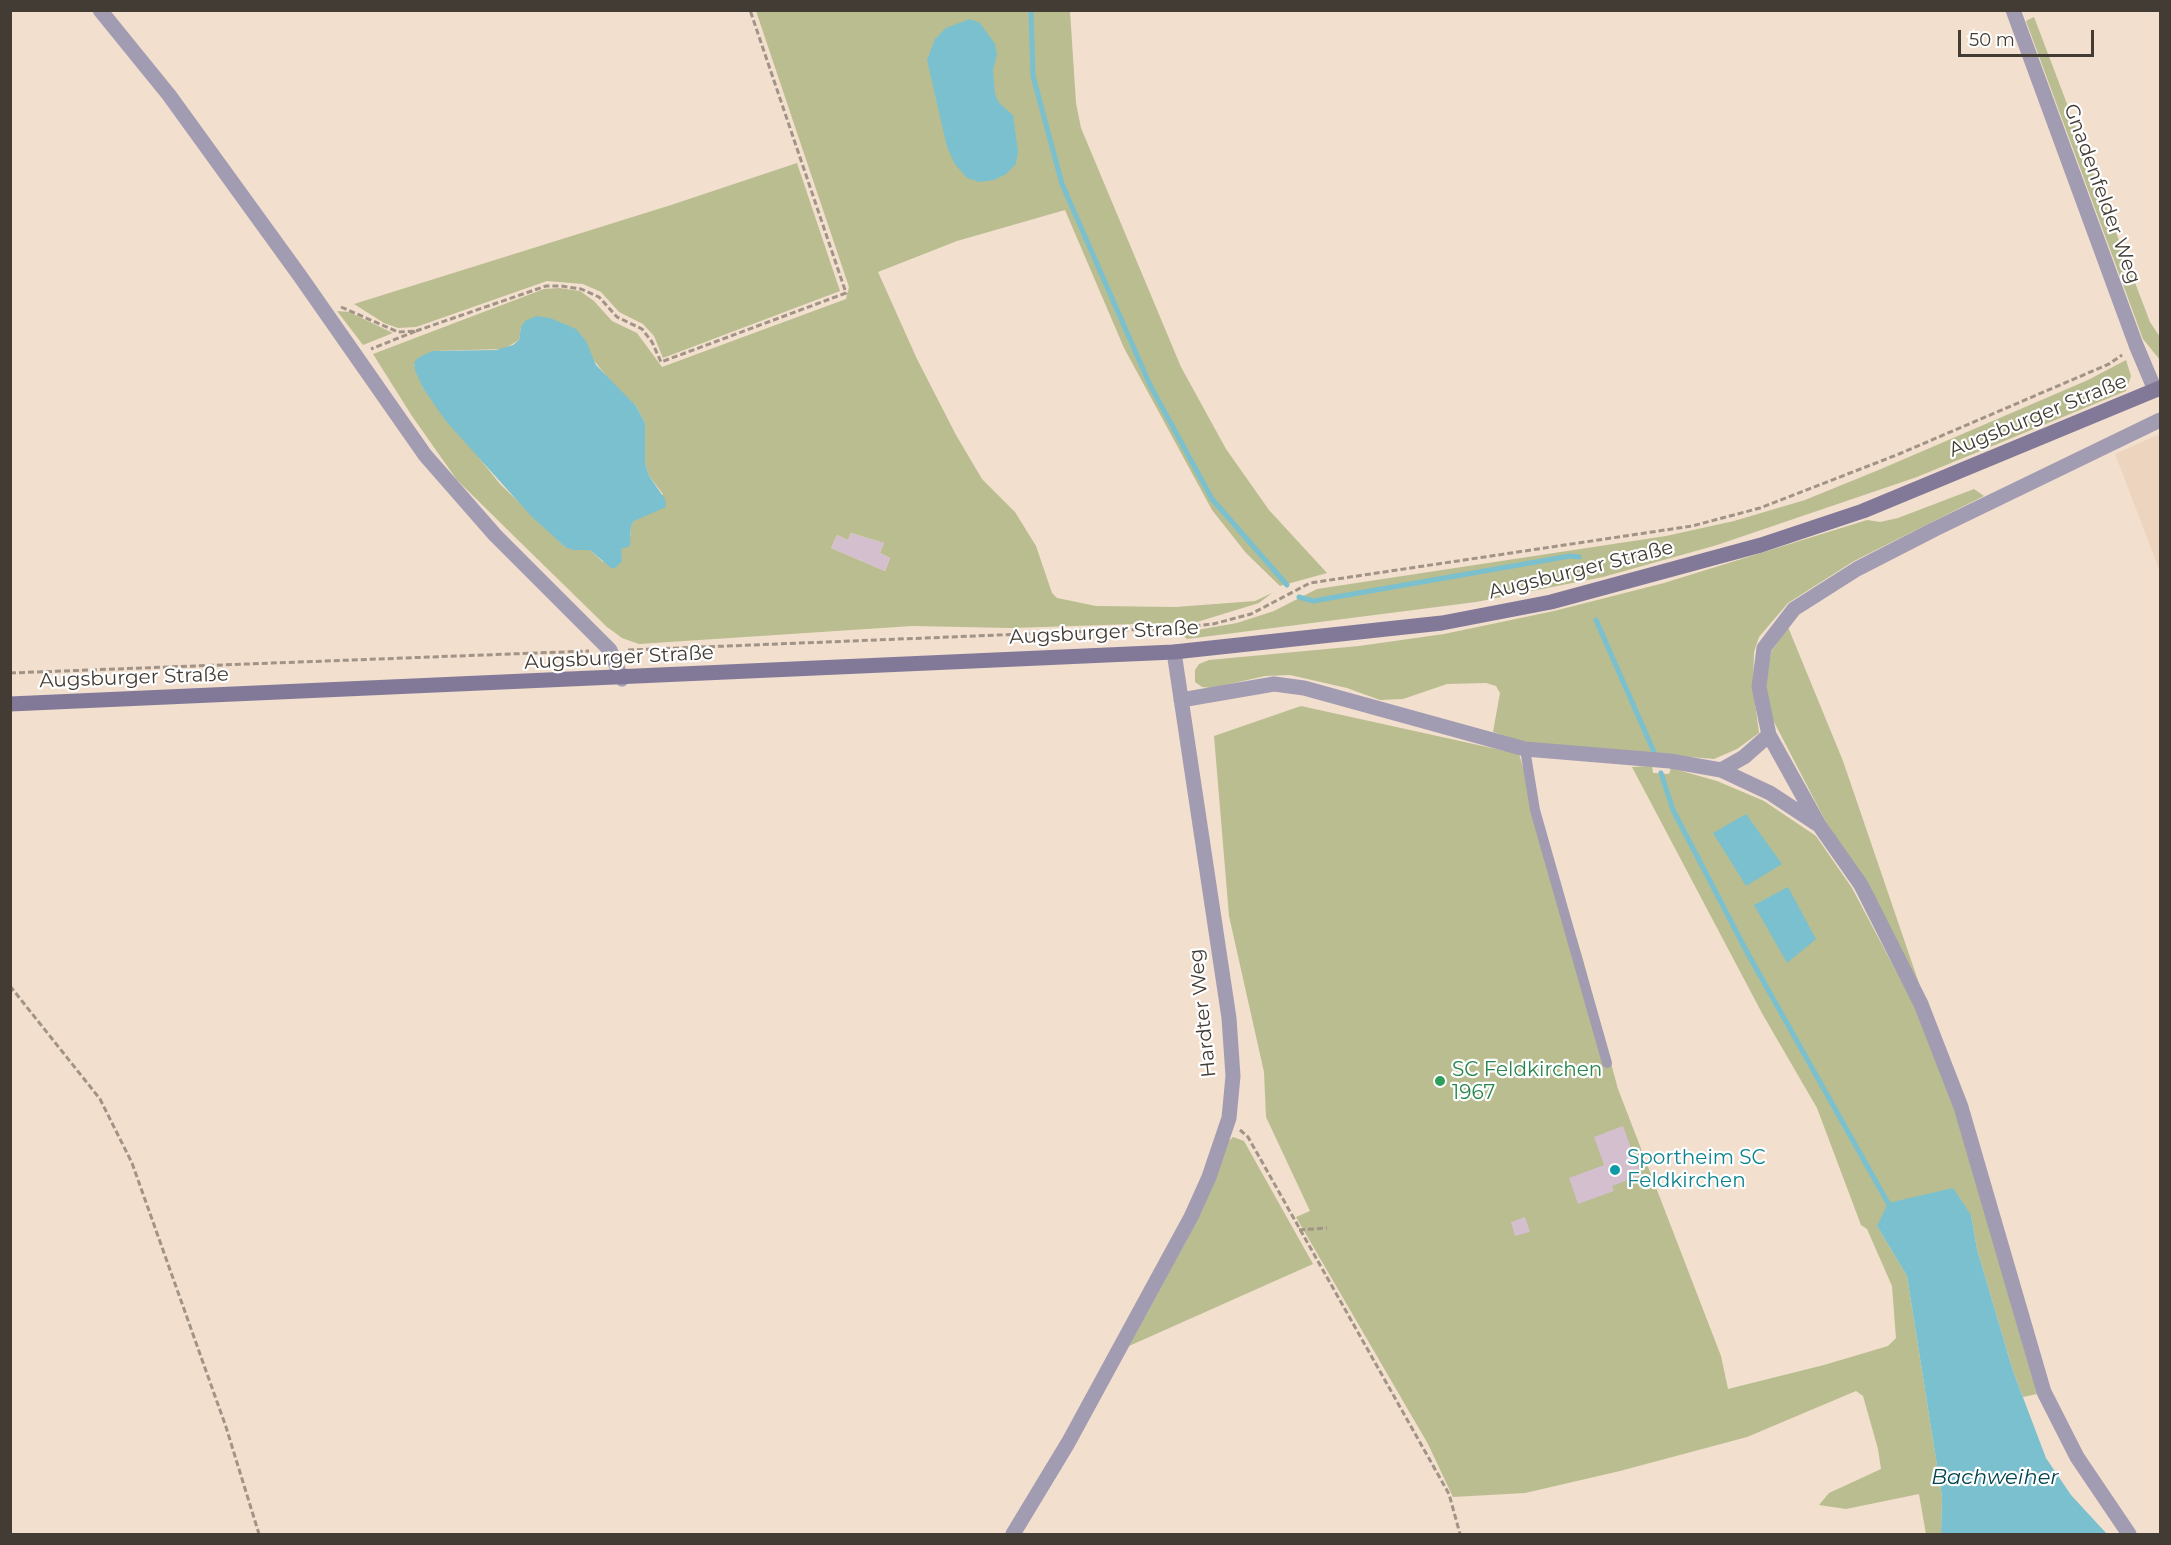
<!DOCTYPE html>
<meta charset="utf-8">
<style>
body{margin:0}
#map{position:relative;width:2171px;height:1545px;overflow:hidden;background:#f2dfce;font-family:Montserrat,sans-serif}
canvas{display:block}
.frame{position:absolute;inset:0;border:12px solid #433c35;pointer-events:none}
.scale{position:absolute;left:1958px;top:30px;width:136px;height:27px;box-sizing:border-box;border:3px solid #433c35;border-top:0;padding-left:8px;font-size:18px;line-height:21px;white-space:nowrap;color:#433c35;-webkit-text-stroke:4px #fff;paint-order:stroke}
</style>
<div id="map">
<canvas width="2171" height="1545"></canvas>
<div class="frame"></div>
<div class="scale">50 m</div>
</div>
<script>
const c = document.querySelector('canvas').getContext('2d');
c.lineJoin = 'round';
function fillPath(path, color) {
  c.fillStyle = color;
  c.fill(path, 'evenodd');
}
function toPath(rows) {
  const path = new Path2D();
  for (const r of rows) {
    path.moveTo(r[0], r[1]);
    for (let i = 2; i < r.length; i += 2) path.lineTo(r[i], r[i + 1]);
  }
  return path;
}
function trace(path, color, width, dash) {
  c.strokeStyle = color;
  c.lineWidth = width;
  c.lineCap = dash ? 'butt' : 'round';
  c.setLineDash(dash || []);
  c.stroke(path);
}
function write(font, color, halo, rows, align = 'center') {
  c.font = font + ' Montserrat,sans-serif';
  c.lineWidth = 4.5;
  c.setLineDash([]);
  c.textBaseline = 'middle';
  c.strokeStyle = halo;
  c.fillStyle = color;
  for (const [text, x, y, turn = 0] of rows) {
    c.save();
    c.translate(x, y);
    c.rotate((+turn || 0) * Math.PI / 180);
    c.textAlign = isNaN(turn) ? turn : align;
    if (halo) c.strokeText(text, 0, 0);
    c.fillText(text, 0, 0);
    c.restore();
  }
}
fillPath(toPath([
 [2160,434,2160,572,2115,454]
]), '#edd4be');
fillPath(toPath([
 [756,11,1070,11,1076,103,1081,128,1181,367,1226,449,1269,510,1327,573,1280,586,1246,553,1212,510,1124,348,1065,210,957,241,878,272,917,359,956,435,982,479,1015,512,1036,546,1052,593,1057,598,1096,606,1176,607,1255,601,1272,593,1259,603,1197,622,1012,628,912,626,639,644,622,638,607,627,519,541,457,480,412,416,373,354,544,289,559,288,580,291,594,301,612,321,637,333,662,367,846,299,849,287],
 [521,327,592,358,615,387,636,406,645,423,645,463,649,476,663,494,634,521,631,526,631,535,621,549,621,556,603,562,590,550,565,547,500,484,423,388,414,364,432,351,504,349,519,340],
 [851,533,884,543,880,553,890,558,885,571,831,548,837,535,848,540],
 [2034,17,2150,322,2160,337,2160,360,2143,339,2026,21],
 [797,163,840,291,663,358,654,336,643,324,619,312,601,292,583,284,547,281,416,327,398,328,384,323,354,304,671,205],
 [337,311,349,312,393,333,363,345],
 [2126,360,2131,376,2126,391,1917,477,1717,545,1603,577,1476,602,1187,639,1180,633,1237,623,1274,611,1317,589,1666,536,1734,521,1805,500,1881,469,2088,380],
 [1974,489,1984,496,1854,561,1788,603,1759,637,1754,652,1753,687,1759,733,1737,749,1714,759,1527,743,1493,732,1500,693,1496,686,1486,683,1447,684,1403,699,1380,700,1347,688,1290,675,1265,676,1212,688,1202,687,1195,682,1195,670,1199,664,1209,660,1359,646,1444,634,1554,611,1664,583,1867,520,1880,522,1898,518],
 [1788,627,1843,761,1925,1001,1866,883,1826,822,1773,720,1766,688,1771,652],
 [1301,706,1519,754,1582,956,1618,1089,1721,1356,1728,1389,1824,1365,1888,1346,1896,1338,1892,1286,1867,1229,1861,1225,1817,1108,1763,1015,1632,767,1652,766,1653,773,1669,774,1671,768,1717,781,1764,801,1816,836,1852,888,1915,1007,1955,1109,2037,1394,2023,1397,2013,1371,1977,1249,1971,1215,1877,1226,1907,1276,1942,1497,1941,1534,1926,1534,1919,1494,1846,1509,1819,1505,1829,1493,1881,1469,1878,1449,1863,1396,1856,1391,1747,1437,1620,1471,1525,1493,1453,1497,1428,1444,1296,1217,1310,1211,1266,1117,1264,1072,1229,916,1214,736],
 [1233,1137,1244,1141,1313,1264,1129,1346,1197,1221,1229,1141]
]), '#b9bd8f');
fillPath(toPath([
 [970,19,980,23,995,44,997,54,993,70,995,94,999,103,1013,115,1018,151,1016,164,1006,174,994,180,980,182,967,178,955,164,947,147,927,60,935,39,946,28],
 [536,316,550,318,576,329,586,341,596,365,636,406,645,423,645,463,649,476,665,499,666,507,634,521,631,526,630,546,621,549,622,561,615,568,611,568,590,550,573,550,565,547,531,516,445,420,423,388,415,370,414,363,418,358,432,351,496,350,513,345,519,340,521,327,525,321],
 [1746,814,1782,864,1746,886,1713,833],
 [1788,887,1816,939,1787,963,1754,905],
 [1953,1188,1971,1215,1977,1249,2013,1371,2046,1458,2071,1495,2107,1534,1941,1534,1942,1497,1907,1276,1877,1226,1888,1203]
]), '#7bc0cf');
trace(toPath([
 [1031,10,1033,76,1062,184,1150,385,1212,499,1287,585],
 [1299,597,1313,601,1570,556,1579,557],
 [1596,620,1654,752],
 [1661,773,1673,810,1748,954,1888,1203]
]), '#7bc0cf', 5);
fillPath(toPath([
 [851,533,884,543,880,553,890,558,885,571,831,548,837,535,848,540],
 [1623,1126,1641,1175,1612,1186,1614,1191,1578,1204,1569,1178,1604,1165,1594,1137],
 [1525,1217,1530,1232,1515,1236,1511,1222]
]), '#d4bfce');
trace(toPath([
 [341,307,398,332,416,331,371,349],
 [416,331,546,286,561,286,581,289,599,297,617,317,642,329,652,342,661,362,846,293,750,10],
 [628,650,1173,628,1213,624,1251,614,1310,583,1692,526,1760,508,1899,454,2109,364,2122,355],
 [10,673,589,651],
 [10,986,100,1099,132,1163,226,1427,259,1534],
 [1240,1130,1248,1137,1449,1494,1460,1534],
 [1299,1230,1327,1228]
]), '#a19487', 3, [6, 3]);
trace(toPath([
 [1525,749,1535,810,1607,1063]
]), '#a29cb2', 10);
trace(toPath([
 [100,10,169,95,300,276,425,455,495,535,610,650,622,679],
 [2013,10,2136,345,2155,390],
 [1181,700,1274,684,1304,688,1525,749,1670,761,1721,770,1770,793,1817,824],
 [1721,770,1744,757,1769,735],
 [1013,1534,1068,1443,1191,1217,1209,1177,1229,1118,1233,1076,1229,1018,1174,652],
 [2129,1534,2077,1457,2044,1392,1961,1107,1921,1004,1861,885,1819,825,1769,735,1759,687,1764,648,1794,609,1857,569,1935,529,2160,420]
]), '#a29cb2', 15);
trace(toPath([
 [10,704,1174,652,1442,623,1551,602,1761,545,1863,511,2160,388]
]), '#827999', 15);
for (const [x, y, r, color] of [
 [1440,1081,6,"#2e9e5b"],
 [1615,1170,6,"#0f9aa8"]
]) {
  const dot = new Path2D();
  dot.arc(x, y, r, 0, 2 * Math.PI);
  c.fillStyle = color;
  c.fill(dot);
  trace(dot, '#fff', 2);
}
write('20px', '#433c35', '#fff', [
 ["Gnadenfelder Weg",2102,194,70],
 ["Augsburger Straße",2038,416,-22],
 ["Augsburger Straße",1581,570,-14],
 ["Augsburger Straße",1104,633,-3],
 ["Augsburger Straße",619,658,-3],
 ["Augsburger Straße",134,678,-2],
 ["Hardter Weg",1203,1013,-96]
]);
write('20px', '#27864d', '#fff', [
 ["SC Feldkirchen",1452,1070],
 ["1967",1452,1093]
], 'left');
write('20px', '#0d838f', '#fff', [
 ["Sportheim SC",1627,1158],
 ["Feldkirchen",1627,1181]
], 'left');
write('italic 21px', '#034550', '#fff', [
 ["Bachweiher",1995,1478]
]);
</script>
